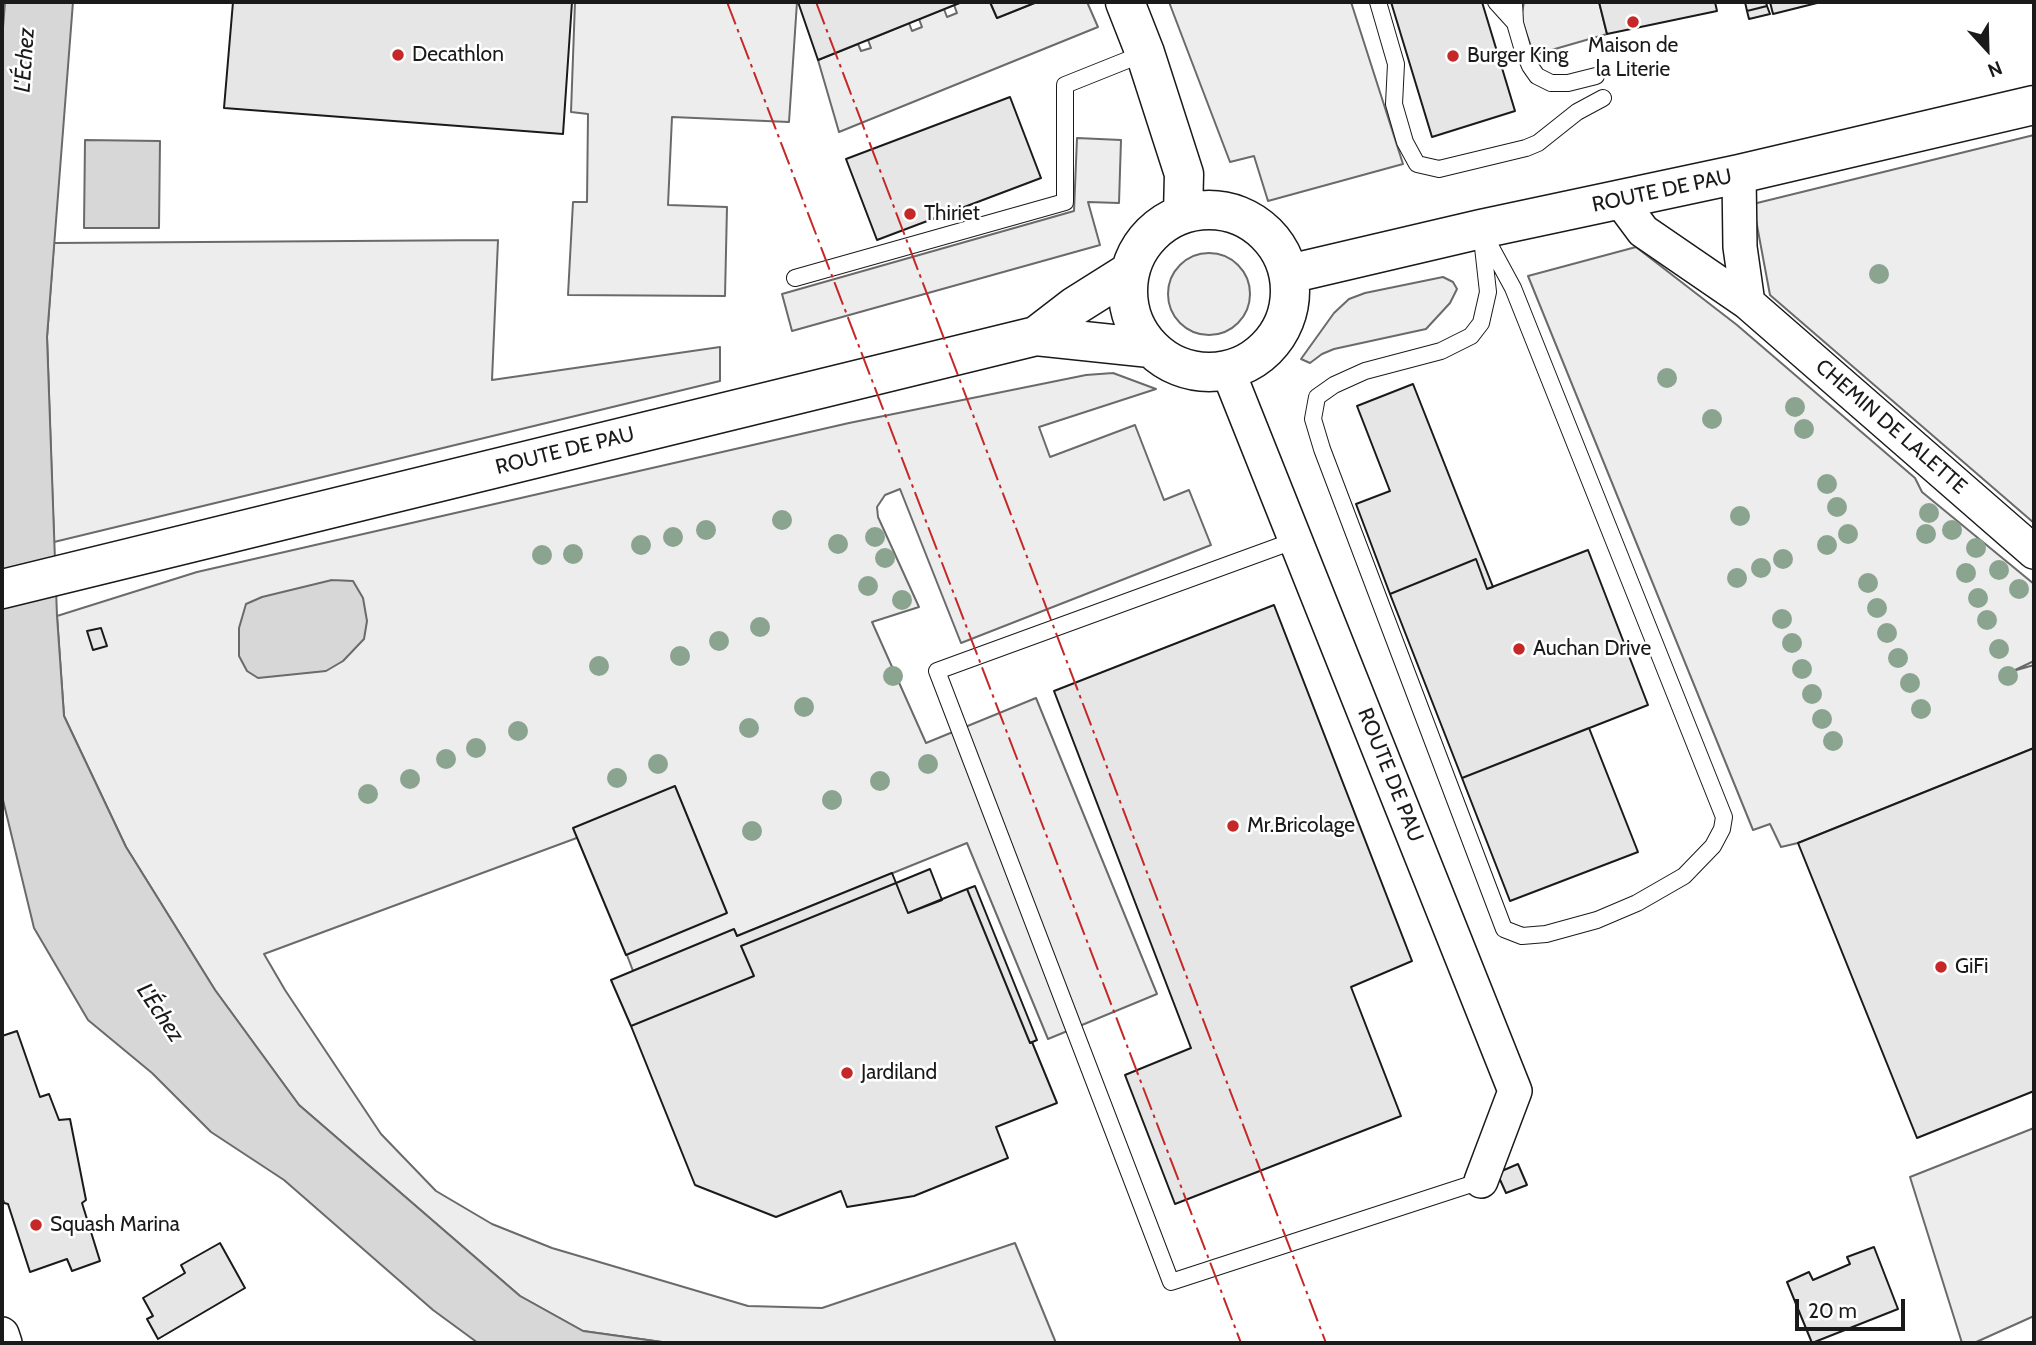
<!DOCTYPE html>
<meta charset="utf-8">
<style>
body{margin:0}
#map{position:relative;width:2036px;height:1345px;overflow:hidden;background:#fff;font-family:Cabin,sans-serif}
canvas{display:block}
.frame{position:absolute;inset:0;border:4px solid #1a1a1a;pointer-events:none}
.north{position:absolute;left:1952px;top:14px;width:70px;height:70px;-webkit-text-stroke:5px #fff;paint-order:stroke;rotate:158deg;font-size:19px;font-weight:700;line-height:28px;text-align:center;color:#1a1a1a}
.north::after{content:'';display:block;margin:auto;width:24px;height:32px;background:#1a1a1a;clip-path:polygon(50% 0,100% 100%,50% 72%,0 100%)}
.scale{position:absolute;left:1795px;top:1299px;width:110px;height:32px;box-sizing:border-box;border:4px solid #1a1a1a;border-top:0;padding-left:9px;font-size:21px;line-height:24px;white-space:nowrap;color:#1a1a1a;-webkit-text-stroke:5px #fff;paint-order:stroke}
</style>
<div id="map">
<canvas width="2036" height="1345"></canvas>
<div class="frame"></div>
<div class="north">N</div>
<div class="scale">20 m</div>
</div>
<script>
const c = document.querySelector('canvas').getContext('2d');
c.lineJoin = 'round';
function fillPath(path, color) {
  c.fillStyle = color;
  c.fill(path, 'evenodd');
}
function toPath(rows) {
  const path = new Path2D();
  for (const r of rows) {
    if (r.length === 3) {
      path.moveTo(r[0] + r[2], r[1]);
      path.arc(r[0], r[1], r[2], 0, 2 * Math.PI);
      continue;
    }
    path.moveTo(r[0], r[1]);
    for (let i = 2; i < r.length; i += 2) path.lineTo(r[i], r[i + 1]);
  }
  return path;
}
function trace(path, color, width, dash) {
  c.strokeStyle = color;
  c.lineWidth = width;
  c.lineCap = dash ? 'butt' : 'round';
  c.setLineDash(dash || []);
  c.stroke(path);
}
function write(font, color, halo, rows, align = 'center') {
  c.font = font + ' Cabin,sans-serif';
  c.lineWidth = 5;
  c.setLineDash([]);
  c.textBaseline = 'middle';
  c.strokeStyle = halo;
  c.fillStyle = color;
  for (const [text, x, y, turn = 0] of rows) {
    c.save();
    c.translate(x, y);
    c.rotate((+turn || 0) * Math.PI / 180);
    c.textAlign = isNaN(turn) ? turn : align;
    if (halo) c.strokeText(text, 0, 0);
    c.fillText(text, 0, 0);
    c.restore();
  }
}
const built = toPath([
 [575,2,797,2,789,122,672,117,668,205,727,207,725,296,568,295,573,202,587,202,588,114,571,112,575,2],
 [962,2,990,2,997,18,1037,2,1087,2,1098,27,839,132,818,60,858,44,861,51,871,48,868,40,909,23,912,31,922,27,919,19,944,9,947,17,957,13,954,5,962,2],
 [1169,2,1351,2,1403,164,1268,201,1254,156,1230,162,1169,2],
 [1524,2,1599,2,1607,34,1534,55,1521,18,1524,2],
 [2034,135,2034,523,1770,295,1753,204,2034,135],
 [1077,138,1121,140,1119,203,1088,202,1100,245,792,331,782,294,1074,211,1077,138],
 [498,240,492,380,720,347,720,381,54,542,47,337,54,243,498,240],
 [1636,247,1737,325,1915,478,1922,492,2034,584,2034,661,2013,671,2034,665,2034,748,1798,843,1781,847,1770,824,1753,830,1528,276,1636,247],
 [1209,294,41],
 [1443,277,1453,282,1457,289,1450,303,1426,329,1334,349,1322,354,1310,363,1301,359,1334,313,1349,299,1365,293,1443,277],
 [1113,373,1156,389,1039,427,1050,457,1135,425,1164,500,1189,490,1211,545,961,643,900,489,885,495,877,507,878,517,919,607,872,622,926,743,1036,698,1157,994,1048,1039,967,843,737,936,734,930,633,971,582,836,264,954,285,990,381,1134,436,1191,492,1224,552,1248,748,1306,822,1308,1015,1243,1056,1343,669,1343,583,1331,520,1296,299,1105,215,990,126,847,64,716,57,616,197,572,849,423,1086,375,1113,373],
 [2034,1128,2034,1316,1974,1343,1962,1343,1910,1177,2034,1128]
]);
fillPath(built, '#ededed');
trace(built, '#6a6a6a', 2);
const water = toPath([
 [5,2,73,2,47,337,57,616,64,716,126,847,215,990,299,1105,520,1296,583,1331,669,1343,478,1343,433,1310,284,1180,211,1132,152,1073,88,1020,34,928,2,796,2,40,5,2],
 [85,140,160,141,159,228,84,228,85,140],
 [332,580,353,581,363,598,367,621,364,639,343,661,326,671,258,678,247,671,239,656,239,628,246,604,262,597,332,580]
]);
fillPath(water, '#d7d7d7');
trace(water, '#6a6a6a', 2);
const building = toPath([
 [233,2,572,2,563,134,224,108,233,2],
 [798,2,962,2,818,60,798,2],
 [990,2,1037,2,997,18,990,2],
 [1391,2,1482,2,1515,111,1432,137,1391,2],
 [1599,2,1715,2,1717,11,1607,34,1599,2],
 [1745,2,1766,2,1767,6,1747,11,1745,2],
 [1770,2,1821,2,1773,14,1770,2],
 [1767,6,1770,14,1749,19,1747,11,1767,6],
 [1010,97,1041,178,877,240,846,159,1010,97],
 [1413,384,1493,587,1487,589,1476,559,1390,594,1356,504,1390,491,1357,406,1413,384],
 [1588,550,1648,705,1462,778,1390,594,1476,559,1487,589,1588,550],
 [1274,605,1412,961,1351,987,1401,1116,1175,1204,1125,1075,1191,1048,1054,691,1274,605],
 [101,628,107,646,93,650,87,631,101,628],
 [1589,728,1638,852,1510,901,1462,778,1589,728],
 [2034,748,2034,1091,1917,1138,1798,843,2034,748],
 [675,786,727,913,626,955,573,828,675,786],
 [930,869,942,900,908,913,896,883,930,869],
 [892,873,896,883,741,946,754,976,631,1026,611,980,734,929,737,936,892,873],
 [896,883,908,913,967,889,1030,1043,1032,1042,1057,1103,996,1127,1008,1158,914,1196,847,1207,841,1191,776,1217,695,1185,631,1026,754,976,741,946,896,883],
 [975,886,1037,1040,1030,1043,967,889,975,886],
 [17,1031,40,1097,49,1094,59,1120,70,1119,86,1200,82,1203,100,1261,72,1271,67,1259,30,1272,8,1204,4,1203,2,1196,2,1036,17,1031],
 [1518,1164,1527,1185,1506,1193,1497,1173,1518,1164],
 [220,1243,245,1288,158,1339,147,1319,153,1316,143,1298,185,1273,181,1265,220,1243],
 [1874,1247,1898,1309,1812,1343,1787,1282,1809,1272,1813,1280,1850,1264,1847,1257,1874,1247]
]);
fillPath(building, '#e6e6e6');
trace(building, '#1a1a1a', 2);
const lane = toPath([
 [1378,2,1396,64,1394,104,1405,142,1417,164,1439,169,1526,148,1538,143,1577,112,1603,98],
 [1496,2,1515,23],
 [1514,2,1515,23,1522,47,1530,66,1537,76,1551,83,1568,83,1596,76],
 [1481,229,1513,288,1724,817,1722,829,1713,846,1684,876,1637,903,1597,920,1546,934,1522,936,1504,929,1322,449,1313,419,1317,397,1334,385,1365,371,1441,351,1471,336,1481,323,1488,292,1481,229],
 [795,278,1065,202,1065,85,1145,53],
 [1296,540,937,671,1171,1282,1481,1181]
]);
const street = toPath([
 [1739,174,1740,247,1748,303],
 [1620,200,1643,231,1748,303,2034,552],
 [1228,371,1515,1091,1481,1181],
 [2,1334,5,1343]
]);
const secondary = toPath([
 [1125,2,1145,53,1184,174,1183,214],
 [1209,291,81],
 [1289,274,1481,229,1739,174,2034,105],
 [1036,336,1075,306,1129,272],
 [2,589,1036,336,1150,348]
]);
trace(lane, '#1a1a1a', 18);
trace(street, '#1a1a1a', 36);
trace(secondary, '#1a1a1a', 41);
trace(lane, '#fff', 16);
trace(street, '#fff', 33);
trace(secondary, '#fff', 38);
trace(toPath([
 [727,2,1241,1343],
 [816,2,1326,1343]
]), '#c62828', 2, [24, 5, 3.5, 5]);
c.fillStyle = '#8aa48f';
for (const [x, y] of [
 [1879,274],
 [1667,378],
 [1795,407],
 [1712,419],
 [1804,429],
 [1827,484],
 [1837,507],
 [1929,513],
 [1740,516],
 [782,520],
 [706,530],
 [1952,530],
 [1848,534],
 [1926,534],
 [673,537],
 [875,537],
 [838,544],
 [641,545],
 [1827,545],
 [1976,548],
 [573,554],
 [542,555],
 [885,558],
 [1783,559],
 [1761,568],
 [1999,570],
 [1966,573],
 [1737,578],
 [1868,583],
 [868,586],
 [2019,589],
 [1978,598],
 [902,600],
 [1877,608],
 [1782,619],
 [1987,620],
 [760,627],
 [1887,633],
 [719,641],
 [1792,643],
 [1999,649],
 [680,656],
 [1898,658],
 [599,666],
 [1802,669],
 [893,676],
 [2008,676],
 [1910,683],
 [1812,694],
 [804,707],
 [1921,709],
 [1822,719],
 [749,728],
 [518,731],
 [1833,741],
 [476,748],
 [446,759],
 [658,764],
 [928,764],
 [617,778],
 [410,779],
 [880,781],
 [368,794],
 [832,800],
 [752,831]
]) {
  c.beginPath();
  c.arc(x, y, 10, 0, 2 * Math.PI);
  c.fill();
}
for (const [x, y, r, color] of [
 [1633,22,7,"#c62828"],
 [398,55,7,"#c62828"],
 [1453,56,7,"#c62828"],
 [910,214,7,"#c62828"],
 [1519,649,7,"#c62828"],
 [1233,826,7,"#c62828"],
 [1941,967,7,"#c62828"],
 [847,1073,7,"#c62828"],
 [36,1225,7,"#c62828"]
]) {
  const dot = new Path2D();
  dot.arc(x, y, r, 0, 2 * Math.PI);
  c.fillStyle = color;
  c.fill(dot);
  trace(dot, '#fff', 2.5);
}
write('21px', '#1a1a1a', '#fff', [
 ["Maison de",1633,46,"center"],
 ["la Literie",1633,70,"center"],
 ["Decathlon",412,55],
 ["Burger King",1467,56],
 ["Thiriet",924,214],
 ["Auchan Drive",1533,649],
 ["Mr.Bricolage",1247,826],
 ["GiFi",1955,967],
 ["Jardiland",861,1073],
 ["Squash Marina",50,1225]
], 'left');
write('21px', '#1a1a1a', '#fff', [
 ["ROUTE DE PAU",1662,191,-12],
 ["CHEMIN DE LALETTE",1891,427,41],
 ["ROUTE DE PAU",565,451,-14],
 ["ROUTE DE PAU",1390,775,68]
]);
write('italic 23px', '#1a1a1a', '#fff', [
 ["L'Échez",25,60,-86],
 ["L'Échez",160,1013,56]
]);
</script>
